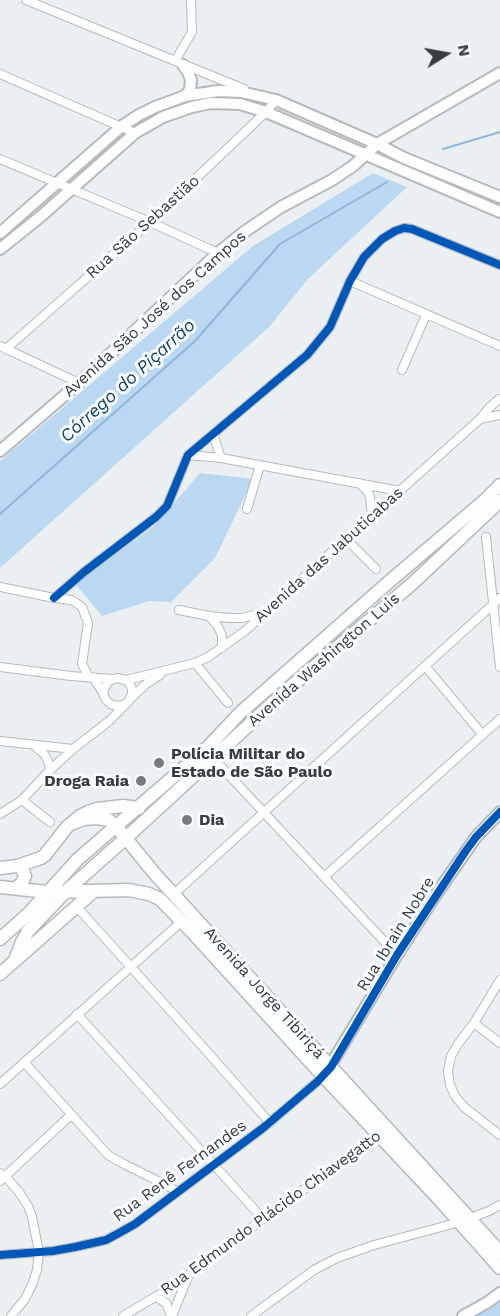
<!DOCTYPE html>
<meta charset="utf-8">
<style>
body{margin:0}
#map{position:relative;width:500px;height:1316px;overflow:hidden;background:#eceff2;font-family:"Work Sans",sans-serif}
canvas{display:block}
.north{position:absolute;left:416px;top:24px;width:60px;height:60px;-webkit-text-stroke:4px #f9fcff;paint-order:stroke;rotate:79deg;font-size:16px;font-weight:700;line-height:24px;text-align:center;color:#393c3e}
.north::after{content:'';display:block;margin:auto;width:21px;height:27px;background:#393c3e;clip-path:polygon(50% 0,100% 100%,50% 72%,0 100%)}
</style>
<div id="map">
<canvas width="500" height="1316"></canvas>
<div class="north">N</div>
</div>
<script>
const c = document.querySelector('canvas').getContext('2d');
c.lineJoin = 'round';
function fillPath(path, color) {
  c.fillStyle = color;
  c.fill(path, 'evenodd');
}
function toPath(rows) {
  const path = new Path2D();
  for (const r of rows) {
    path.moveTo(r[0], r[1]);
    for (let i = 2; i < r.length; i += 2) path.lineTo(r[i], r[i + 1]);
  }
  return path;
}
function trace(path, color, width, dash) {
  c.strokeStyle = color;
  c.lineWidth = width;
  c.lineCap = dash ? 'butt' : 'round';
  c.setLineDash(dash || []);
  c.stroke(path);
}
function write(font, color, halo, rows, align = 'center') {
  c.font = font + ' "Work Sans",sans-serif';
  c.lineWidth = 6;
  c.setLineDash([]);
  c.textBaseline = 'middle';
  c.strokeStyle = halo;
  c.fillStyle = color;
  for (const [text, x, y, turn = 0] of rows) {
    c.save();
    c.translate(x, y);
    c.rotate((+turn || 0) * Math.PI / 180);
    c.textAlign = isNaN(turn) ? turn : align;
    if (halo) c.strokeText(text, 0, 0);
    c.fillText(text, 0, 0);
    c.restore();
  }
}
fillPath(toPath([
 [373,173,407,187,308,279,269,327,0,568,0,461,253,246],
 [200,473,253,479,215,558,171,602,149,601,102,616,75,583,153,527],
 [500,1299,500,1316,475,1316]
]), '#bad8f1');
trace(toPath([
 [443,149,500,132],
 [0,514,195,341,280,244,387,182]
]), '#8db7da', 2);
const street = toPath([
 [26,0,244,89],
 [175,61,192,32,191,0],
 [0,74,135,133],
 [0,159,150,222,218,253],
 [350,281,500,346],
 [0,346,79,383],
 [6,349,150,222,266,112,276,100],
 [402,370,426,315],
 [480,419,500,415],
 [213,434,221,458],
 [188,455,221,458,400,491],
 [359,483,368,492,370,497,372,516],
 [247,509,260,465],
 [486,537,500,667],
 [346,539,376,569],
 [0,587,54,598,72,600,82,607,88,623,82,664,89,677],
 [54,598,84,572,156,517,167,506,188,455,307,355,330,327,350,281,364,257,382,239,395,231,404,228,412,229,500,265],
 [179,610,209,616,229,618,242,618,263,613],
 [209,616,217,625,220,631,222,636,222,648],
 [195,663,228,703],
 [425,666,482,734],
 [0,667,71,676,112,679],
 [93,677,103,693,106,700,112,705,121,706,128,702,132,694,132,689,130,684,126,680,117,678,109,681,104,689,103,693],
 [126,680,195,663,208,657,245,631,346,539,480,419,489,408,499,399],
 [130,699,146,684,160,675],
 [0,741,73,749],
 [34,745,44,754,48,761,50,770],
 [213,758,397,955],
 [22,800,50,822],
 [0,814,22,800,50,770,73,749,108,722,125,705],
 [324,877,500,719],
 [174,894,500,598],
 [76,906,203,1047,270,1123],
 [500,980,474,1023,458,1044,451,1056,448,1071,450,1085,455,1096,464,1107,500,1135],
 [77,1014,263,1219],
 [474,1023,500,1043],
 [24,1062,108,1155,122,1163,154,1179,177,1191],
 [0,1084,181,922],
 [0,1173,5,1176,19,1192,28,1206,32,1217,39,1252,37,1270,32,1285,25,1299,11,1316],
 [0,1181,71,1115],
 [0,1255,53,1251,75,1247,106,1240,119,1233,135,1224,263,1128,317,1082,323,1076],
 [156,1297,166,1303,171,1316],
 [123,1316,177,1284,263,1219,381,1133],
 [172,1316,187,1279],
 [251,1316,314,1270,337,1258,374,1245,460,1222,489,1211,500,1205]
]);
const secondary = toPath([
 [183,65,188,72,191,80,190,90,185,96],
 [0,233,122,126,139,115,155,107,185,96,218,91,241,92,276,100,377,144,404,158,500,197],
 [0,249,40,217,135,133,163,117,192,107,211,103,240,104,266,112,500,212],
 [0,451,79,383,218,253,244,232,281,207,332,180,353,166,377,144,500,73],
 [327,1071,397,955,437,893,476,837,500,812],
 [463,1316,488,1302,500,1293]
]);
const primary = toPath([
 [73,823,84,819,97,818,109,820,115,825,155,874,500,1252],
 [0,868,17,866,41,858,45,855,67,827,80,816,88,812,97,809,123,806,139,808],
 [0,887,47,892,129,890,149,894,160,899,192,932,323,1076,438,1198,500,1268],
 [16,888,22,883,25,876,21,867,17,866],
 [0,939,29,913,78,859,209,746,240,713,391,580,484,501,500,485],
 [15,960,22,942,28,931,65,892,126,838,287,690,413,583,500,501],
 [0,974,94,891]
]);
trace(street, '#b7b9bc', 10);
trace(secondary, '#b7b9bc', 14);
trace(primary, '#b7b9bc', 15);
trace(street, '#fcfdfd', 8);
trace(secondary, '#fcfdfd', 10);
trace(primary, '#fcfdfd', 12);
trace(toPath([
 [54,598,84,572,156,517,167,506,188,455,307,355,330,327,350,281,364,257,382,239,395,231,404,228,412,229,500,265],
 [0,1255,53,1251,75,1247,106,1240,119,1233,135,1224,263,1128,317,1082,331,1067,397,955,465,852,476,837,500,812]
]), '#0057b8', 8);
for (const [x, y, r, color] of [
 [159,763,6,"#787b7d"],
 [141,781,6,"#787b7d"],
 [187,820,6,"#787b7d"]
]) {
  const dot = new Path2D();
  dot.arc(x, y, r, 0, 2 * Math.PI);
  c.fillStyle = color;
  c.fill(dot);
  trace(dot, '#f9fcff', 2);
}
write('16px', '#393c3e', '#f9fcff', [
 ["Rua São Sebastião",143,227,-42],
 ["Avenida São José dos Campos",155,314,-42],
 ["Avenida das Jabuticabas",329,555,-42],
 ["Avenida Washington Luis",324,660,-41],
 ["Rua Ibrain Nobre",396,934,-58],
 ["Avenida Jorge Tibiriçá",264,993,48],
 ["Rua Renê Fernandes",180,1171,-36],
 ["Rua Edmundo Plácido Chiavegatto",271,1213,-36]
]);
write('bold 16px', '#393c3e', '#f9fcff', [
 ["Polícia Militar do",171,754],
 ["Estado de São Paulo",171,772],
 ["Droga Raia",129,781,"right"],
 ["Dia",199,820]
], 'left');
write('italic 18px', '#164364', '#f9fcff', [
 ["Córrego do Piçarrão",128,381,-42]
]);
</script>
